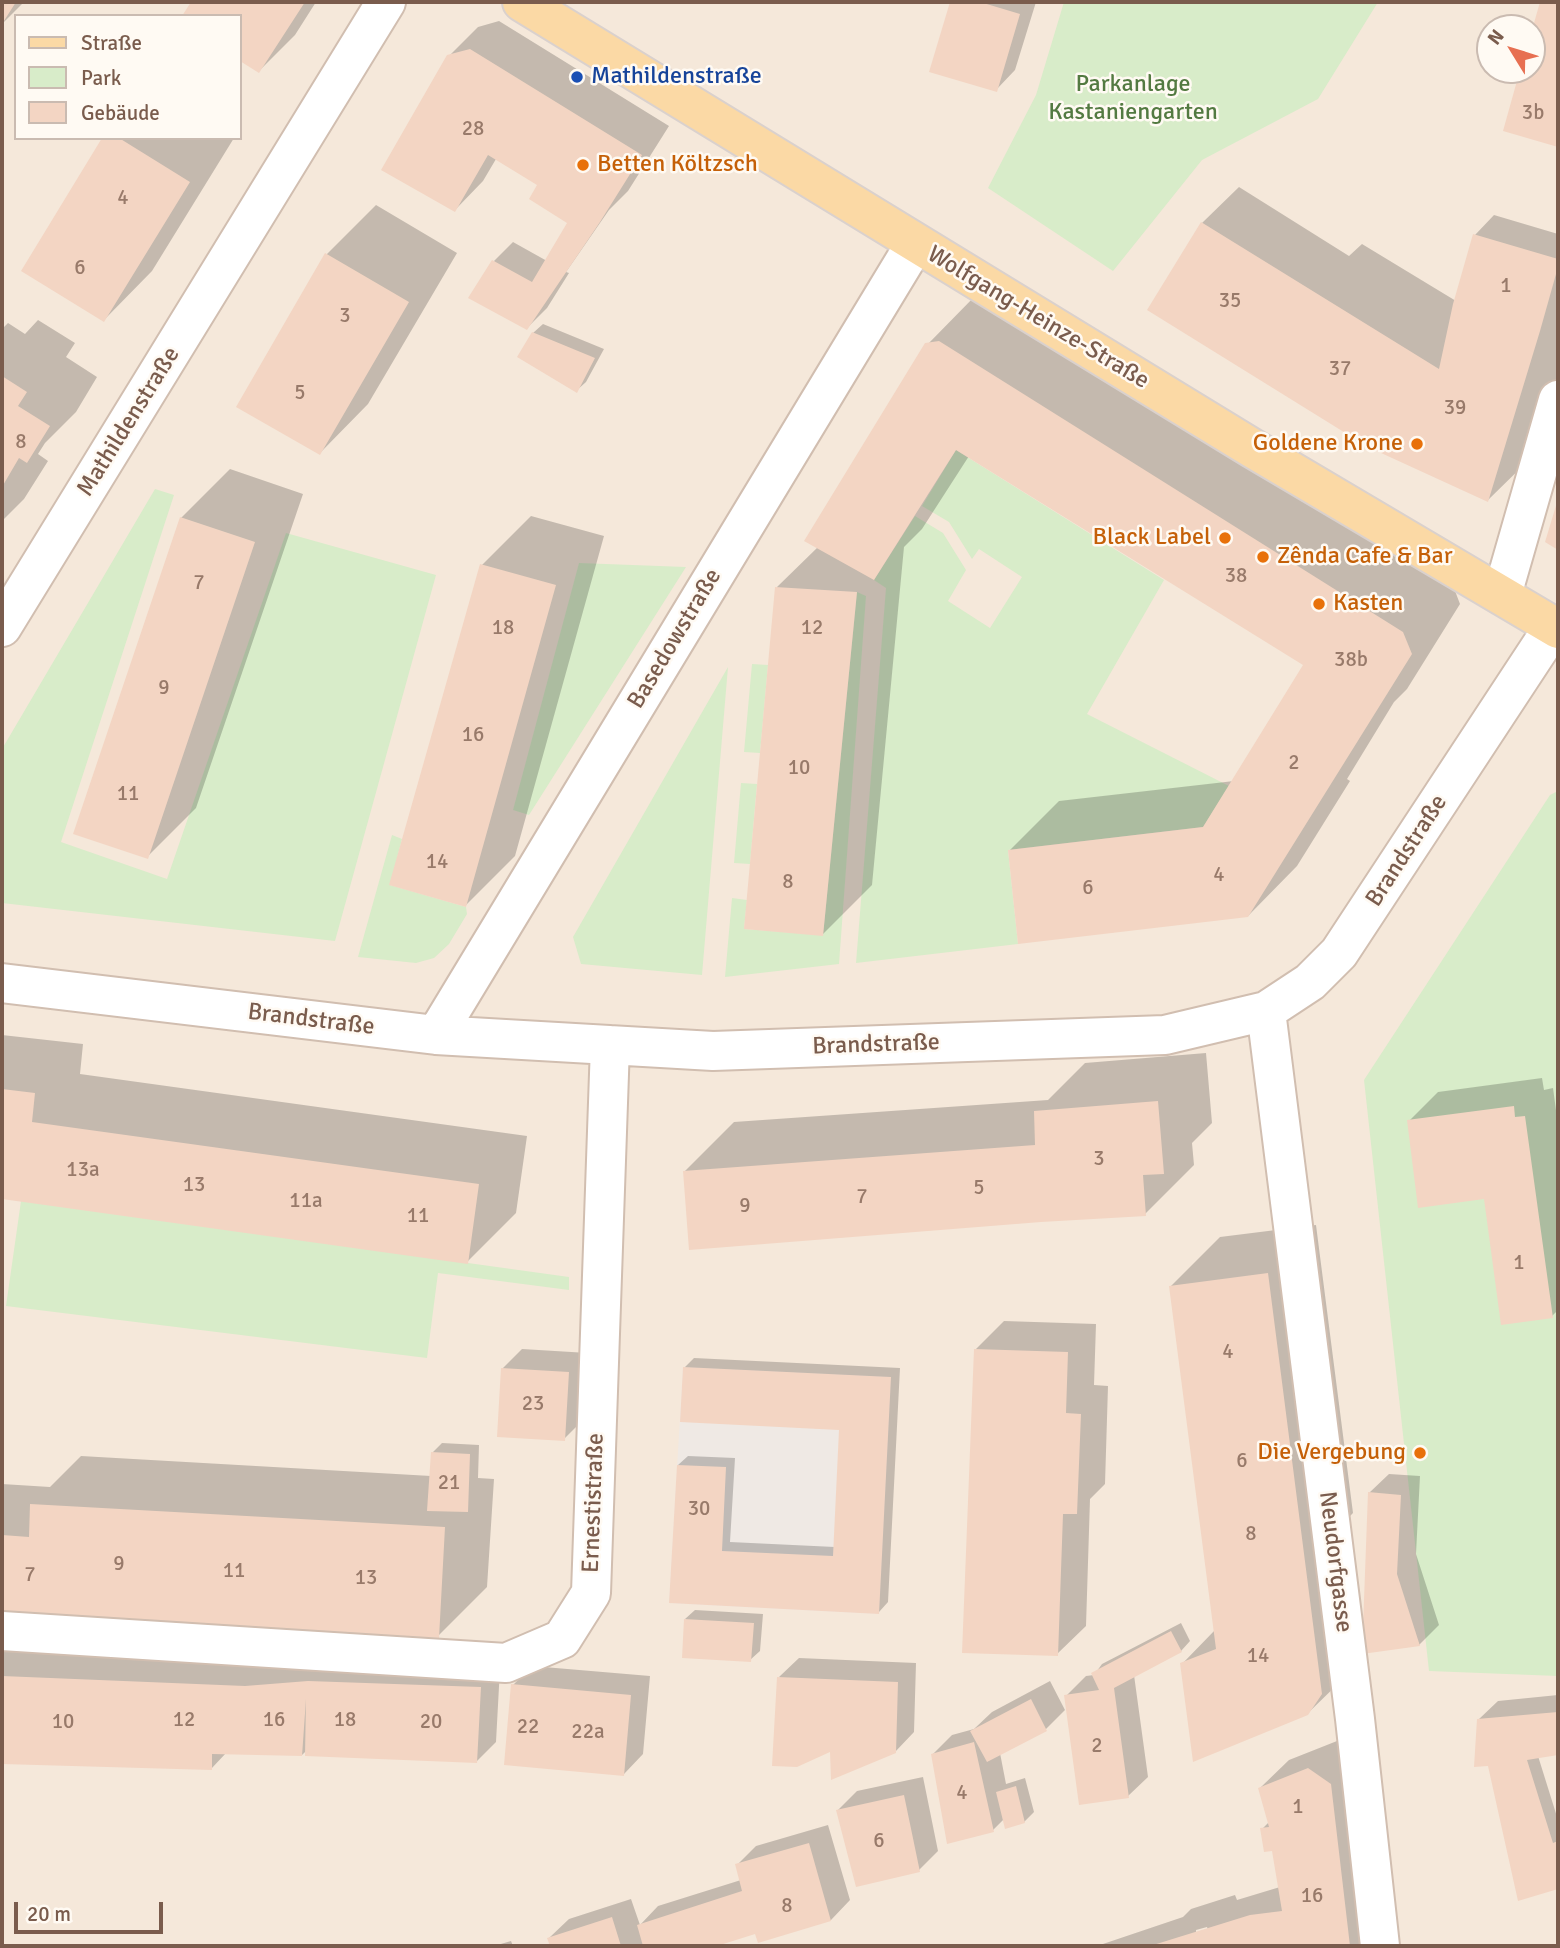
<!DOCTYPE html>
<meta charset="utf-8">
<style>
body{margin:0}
#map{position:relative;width:1560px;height:1948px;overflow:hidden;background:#fdf6ec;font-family:Signika,sans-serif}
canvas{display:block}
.frame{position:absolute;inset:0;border:4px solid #7a5c4d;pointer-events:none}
.legend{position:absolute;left:14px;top:14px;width:228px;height:126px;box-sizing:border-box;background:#fffaf3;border:2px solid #cabbb1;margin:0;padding:9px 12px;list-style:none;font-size:21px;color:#7a5c4d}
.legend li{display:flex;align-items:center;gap:14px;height:35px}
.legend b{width:35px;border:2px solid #cabbb1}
.north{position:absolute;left:1476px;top:14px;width:70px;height:70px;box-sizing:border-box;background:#fffaf3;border:2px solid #cabbb1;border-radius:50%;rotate:308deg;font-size:19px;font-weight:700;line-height:28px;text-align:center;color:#7a5c4d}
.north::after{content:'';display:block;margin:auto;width:24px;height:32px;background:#e76f51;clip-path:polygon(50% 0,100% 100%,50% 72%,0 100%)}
.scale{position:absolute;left:14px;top:1902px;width:149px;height:32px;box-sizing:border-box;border:4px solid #7a5c4d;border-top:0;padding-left:9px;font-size:21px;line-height:24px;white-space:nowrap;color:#7a5c4d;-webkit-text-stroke:5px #fffaf3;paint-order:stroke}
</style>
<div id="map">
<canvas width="1560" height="1948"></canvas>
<div class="frame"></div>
<ul class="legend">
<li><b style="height:9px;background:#fbd9a5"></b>Straße</li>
<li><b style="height:19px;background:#d8ecc9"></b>Park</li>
<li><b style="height:19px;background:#f3d5c3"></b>Gebäude</li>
</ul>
<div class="north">N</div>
<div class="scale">20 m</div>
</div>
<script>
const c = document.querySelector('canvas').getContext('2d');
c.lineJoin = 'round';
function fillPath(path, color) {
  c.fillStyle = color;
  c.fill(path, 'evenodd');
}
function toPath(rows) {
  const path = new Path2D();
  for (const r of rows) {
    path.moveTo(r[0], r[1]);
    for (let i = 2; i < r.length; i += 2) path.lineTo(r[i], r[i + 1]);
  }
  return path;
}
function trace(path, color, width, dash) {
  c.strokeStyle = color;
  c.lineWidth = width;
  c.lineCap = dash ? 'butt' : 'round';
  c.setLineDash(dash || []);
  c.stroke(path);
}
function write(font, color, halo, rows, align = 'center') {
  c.font = font + ' Signika,sans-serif';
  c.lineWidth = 5;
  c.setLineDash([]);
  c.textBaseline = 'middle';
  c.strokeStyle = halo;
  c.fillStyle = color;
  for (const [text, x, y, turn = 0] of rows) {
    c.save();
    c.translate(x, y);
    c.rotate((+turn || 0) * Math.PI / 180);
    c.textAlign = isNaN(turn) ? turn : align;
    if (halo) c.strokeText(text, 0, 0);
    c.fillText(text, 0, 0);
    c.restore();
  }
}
fillPath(toPath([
 [2,2,1558,2,1558,1945,2,1946],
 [16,16,240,16,240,138,16,138],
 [1490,28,1532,28,1532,70,1490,70]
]), '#f5e8da');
fillPath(toPath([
 [683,1367,891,1377,879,1614,669,1603]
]), '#efe9e4');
fillPath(toPath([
 [1064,2,1378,2,1318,99,1202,160,1113,271,988,188,1036,95],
 [956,450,1164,580,1087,714,1229,786,1203,827,1008,850,1018,944,856,963,886,588,874,580,915,516,943,533,966,570,948,601,990,628,1022,577,979,549,972,559,949,522,922,506],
 [155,489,174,495,61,842,167,879,286,533,436,575,335,941,2,903,2,749],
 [579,563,686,567,529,815,513,810],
 [857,592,866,596,839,964,725,977,732,898,747,900,744,929,823,935],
 [752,664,768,665,760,753,744,752],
 [728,667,702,975,581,964,573,937],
 [741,783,757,784,750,864,734,863],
 [1558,791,1558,1676,1429,1671,1364,1080,1550,795],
 [392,835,402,839,390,885,466,907,467,914,449,944,434,958,416,963,358,957],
 [21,1201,569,1277,569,1290,438,1273,427,1358,6,1306]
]), '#d8ecc9');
fillPath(toPath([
 [2,2,24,2,2,24],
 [193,2,316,2,295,35,259,71,240,59,240,16,184,16],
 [952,2,1036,2,1015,70,996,90,931,71],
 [1542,2,1558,2,1558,145,1505,130,1522,70,1532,70,1532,35],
 [499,21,669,126,628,191,609,210,566,272,569,273,547,308,527,328,494,261,513,242,547,261,574,213,539,185,496,159,483,181,455,210,449,56,478,27],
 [104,138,234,138,152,271,104,320],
 [1239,187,1349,256,1362,244,1456,301,1475,235,1494,215,1558,234,1558,381,1537,452,1488,500,1202,223],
 [376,205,457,253,368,404,320,453,327,254],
 [976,295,1452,583,1460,604,1407,689,1394,702,1347,779,1350,781,1297,866,1248,916,1010,850,1059,801,1234,781,1306,665,969,456,922,529,904,547,872,885,823,934,777,587,818,547,927,345],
 [38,320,75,343,66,357,97,377,76,412,45,443,38,454,48,461,24,499,2,521,2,329,8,323,25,334],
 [543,324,604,349,586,382,576,391,533,333],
 [230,469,303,494,196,808,147,857,181,518],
 [531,516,604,536,515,856,466,905,482,565],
 [2,1035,83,1044,80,1074,527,1136,516,1213,467,1262,2,1197],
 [1206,1053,1212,1123,1192,1143,1194,1165,1145,1214,685,1171,734,1122,1048,1100,1085,1063],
 [1542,1078,1544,1090,1553,1088,1558,1125,1558,1310,1552,1316,1486,1197,1409,1121,1438,1092],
 [1316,1225,1353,1513,1341,1525,1345,1677,1307,1714,1182,1664,1215,1630,1171,1286,1220,1237],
 [1004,1321,1096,1324,1094,1385,1108,1386,1105,1484,1090,1499,1086,1626,1057,1654,975,1350],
 [522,1349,588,1353,584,1419,564,1439,502,1369],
 [694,1358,900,1368,888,1602,879,1612,671,1602,678,1465,688,1456,735,1458,730,1542,835,1547,841,1428,684,1368],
 [442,1443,479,1445,478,1478,494,1479,487,1587,438,1636,2,1611,2,1484,50,1487,81,1456,431,1476,433,1452],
 [1389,1474,1420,1476,1416,1554,1439,1625,1419,1645,1369,1493],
 [695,1610,763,1614,760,1651,750,1660,685,1619],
 [1181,1623,1190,1641,1181,1651,1134,1675,1148,1777,1128,1796,1066,1696,1086,1676,1094,1675,1102,1664],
 [2,1627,500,1668,496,1742,477,1761,307,1750,302,1755,227,1752,211,1769,2,1762],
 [799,1658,916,1663,914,1732,895,1752,832,1749,779,1677],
 [532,1666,650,1676,643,1754,624,1774,513,1685],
 [1050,1681,1065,1710,1046,1729,1000,1753,1006,1784,1025,1778,1034,1812,1024,1822,1004,1819,993,1830,933,1754,952,1735,974,1729,992,1712],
 [1558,1695,1558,1754,1538,1756,1558,1820,1558,1888,1520,1898,1478,1720,1498,1701],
 [1337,1741,1358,1755,1378,1946,1097,1946,1183,1917,1191,1909,1235,1895,1237,1900,1280,1887,1274,1849,1262,1829,1269,1822,1260,1788,1289,1760],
 [1207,1927,1208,1930,1196,1933,1196,1930],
 [923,1777,938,1851,919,1870,838,1810,857,1791],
 [828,1825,850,1900,831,1920,756,1932,711,1946,552,1946,549,1938,569,1919,631,1899,640,1925,658,1906,741,1880,737,1865,756,1846],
 [511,1941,513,1946,494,1946]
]), '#0003');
fillPath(toPath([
 [2,2,16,2,2,24],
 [191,2,305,2,259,73,240,61,240,16,182,16],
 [950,2,980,2,1020,14,997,92,929,72],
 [1540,2,1558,2,1558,147,1503,131,1520,70,1532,70,1532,30],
 [470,49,642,155,600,222,527,330,468,298,492,260,532,282,567,223,529,199,537,185,488,155,455,212,381,170,447,55],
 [102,138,119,138,190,182,104,322,21,271],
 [1201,222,1439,369,1453,304,1473,234,1558,259,1558,267,1540,331,1488,502,1368,447,1147,310],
 [325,253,409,302,320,455,236,407],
 [532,332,595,358,577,393,517,357],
 [939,341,1403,632,1412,654,1248,917,1018,944,1008,850,1203,827,1303,665,956,450,874,580,804,541,925,343],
 [2,376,27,392,18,406,50,426,27,463,19,458,2,487],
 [1558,499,1558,550,1545,542],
 [180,517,255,542,148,859,73,834],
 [480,564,556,585,466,907,389,885],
 [775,587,857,592,823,936,744,929],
 [2,1089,35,1093,32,1122,479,1184,468,1264,2,1199],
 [1158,1101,1164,1174,1143,1175,1146,1216,1041,1222,689,1250,683,1171,1035,1145,1034,1111],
 [1514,1106,1515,1117,1525,1116,1553,1318,1501,1325,1484,1199,1418,1208,1407,1120],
 [1268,1273,1322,1694,1308,1715,1193,1762,1180,1663,1216,1649,1169,1286],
 [974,1349,1068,1352,1066,1413,1081,1414,1077,1514,1063,1514,1058,1656,962,1653],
 [683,1367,891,1377,879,1614,669,1603,677,1465,726,1467,722,1551,833,1556,839,1430,680,1422],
 [501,1368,569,1372,565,1441,497,1437],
 [431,1452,470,1454,468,1512,427,1511],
 [1368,1492,1401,1495,1397,1574,1420,1646,1362,1654],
 [30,1504,445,1527,439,1638,2,1613,2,1535,29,1537],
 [684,1619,754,1623,751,1662,682,1658],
 [1171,1631,1182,1652,1114,1688,1129,1798,1079,1805,1064,1695,1099,1690,1091,1673],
 [2,1676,245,1686,308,1681,481,1687,477,1763,305,1756,306,1699,302,1756,212,1754,212,1770,2,1764],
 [777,1677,898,1682,896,1753,831,1780,830,1752,797,1767,772,1766],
 [511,1684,631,1695,624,1776,504,1765],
 [1031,1699,1047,1731,987,1762,970,1731],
 [1558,1712,1558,1755,1527,1760,1553,1843,1558,1841,1558,1889,1518,1901,1488,1766,1474,1767,1477,1719],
 [974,1742,994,1832,947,1844,931,1754],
 [1308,1768,1331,1784,1350,1946,1150,1946,1250,1915,1282,1911,1272,1851,1264,1852,1260,1828,1269,1827,1258,1788],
 [1016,1786,1025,1823,1005,1829,996,1792],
 [904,1795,920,1872,856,1887,836,1810],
 [809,1843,831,1921,758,1943,755,1934,717,1946,643,1946,637,1925,742,1891,735,1864],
 [612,1917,621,1946,550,1946,547,1938]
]), '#f3d5c3');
const minor = toPath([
 [1502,595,1558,400],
 [2,627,386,2],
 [2,983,436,1035,713,1051,1165,1035,1266,1011,1310,982,1339,953,1554,626],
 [1266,1011,1355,1719,1380,1946],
 [436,1035,915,244],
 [2,1631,506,1663,562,1639,591,1593,610,1045]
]);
const major = toPath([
 [522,2,1252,448,1558,629]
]);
trace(minor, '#d1beb0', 42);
trace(major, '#dad1cd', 42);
trace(minor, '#fff', 38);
trace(major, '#fbd9a5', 38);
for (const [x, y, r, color] of [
 [577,77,7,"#1a4fb4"],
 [583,165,7,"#e8710a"],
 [1417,444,7,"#e8710a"],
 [1225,538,7,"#e8710a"],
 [1263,557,7,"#e8710a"],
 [1319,604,7,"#e8710a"],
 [1420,1453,7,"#e8710a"]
]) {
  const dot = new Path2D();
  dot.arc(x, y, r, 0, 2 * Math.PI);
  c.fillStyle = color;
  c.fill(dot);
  trace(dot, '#fffaf3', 2.5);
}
write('21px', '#987a6a', null, [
 ["3b",1533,113],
 ["28",473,129],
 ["4",123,198],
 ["6",80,268],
 ["1",1506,286],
 ["35",1230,301],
 ["3",345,316],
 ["37",1340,369],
 ["5",300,393],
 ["39",1455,408],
 ["8",21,442],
 ["38",1236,576],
 ["7",199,583],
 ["18",503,628],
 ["12",812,628],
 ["38b",1351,660],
 ["9",164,688],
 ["16",473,735],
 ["2",1294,763],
 ["10",799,768],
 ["11",128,794],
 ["14",437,862],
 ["4",1219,875],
 ["8",788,882],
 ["6",1088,888],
 ["3",1099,1159],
 ["13a",83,1170],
 ["13",194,1185],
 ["5",979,1188],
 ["7",862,1197],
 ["11a",306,1201],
 ["9",745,1206],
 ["11",418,1216],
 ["1",1519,1263],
 ["4",1228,1352],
 ["23",533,1404],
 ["6",1242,1461],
 ["21",449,1483],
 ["30",699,1509],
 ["8",1251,1534],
 ["9",119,1564],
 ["11",234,1571],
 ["7",30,1575],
 ["13",366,1578],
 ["14",1258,1656],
 ["12",184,1720],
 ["16",274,1720],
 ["18",345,1720],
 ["10",63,1722],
 ["20",431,1722],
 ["22",528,1727],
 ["22a",588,1732],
 ["2",1097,1746],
 ["4",962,1793],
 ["1",1298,1807],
 ["6",879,1841],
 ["16",1312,1896],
 ["8",787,1906]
]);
write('24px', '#164399', '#fffaf3', [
 ["Mathildenstraße",591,77]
], 'left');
write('24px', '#537a41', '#fffaf3', [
 ["Parkanlage",1133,85],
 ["Kastaniengarten",1133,113]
]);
write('24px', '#c56008', '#fffaf3', [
 ["Betten Költzsch",597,165],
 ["Goldene Krone",1403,444,"right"],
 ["Black Label",1211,538,"right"],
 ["Zênda Cafe & Bar",1277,557],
 ["Kasten",1333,604],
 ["Die Vergebung",1406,1453,"right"]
], 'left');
write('24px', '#7a5c4d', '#fffaf3', [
 ["Wolfgang-Heinze-Straße",1038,318,31],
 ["Mathildenstraße",129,422,-58],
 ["Basedowstraße",675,639,-59],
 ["Brandstraße",1407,851,-57],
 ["Brandstraße",311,1020,7],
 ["Brandstraße",876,1045,-2],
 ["Ernestistraße",594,1503,-88],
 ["Neudorfgasse",1335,1562,83]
]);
</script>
